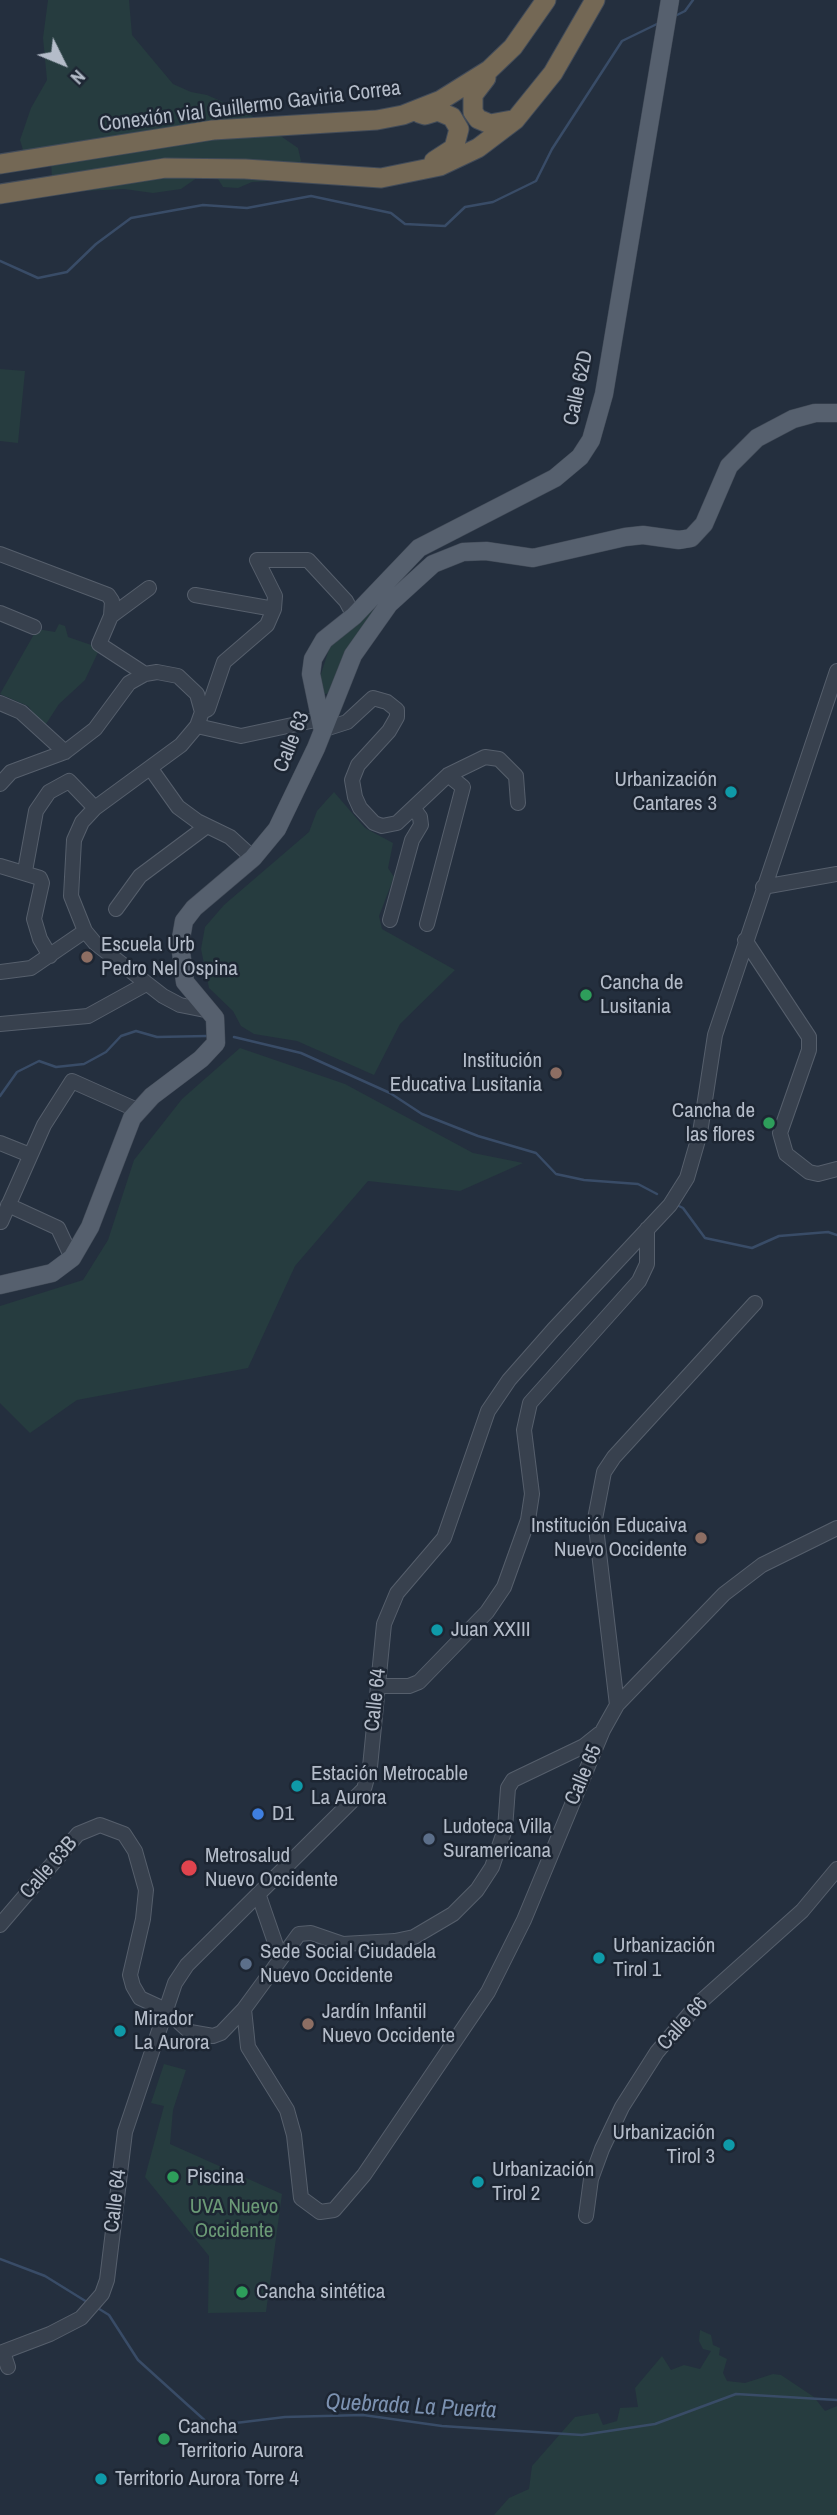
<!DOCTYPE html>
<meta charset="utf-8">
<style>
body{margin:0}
#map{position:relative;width:837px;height:2515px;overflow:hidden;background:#242f3e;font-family:"Archivo Narrow",sans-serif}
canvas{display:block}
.north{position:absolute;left:28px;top:28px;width:70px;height:70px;-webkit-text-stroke:5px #1d2633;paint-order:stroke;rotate:133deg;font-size:19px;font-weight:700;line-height:28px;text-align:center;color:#b4bcc9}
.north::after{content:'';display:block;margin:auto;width:24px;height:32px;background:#b4bcc9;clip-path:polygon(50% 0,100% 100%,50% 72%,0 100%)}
</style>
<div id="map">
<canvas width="837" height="2515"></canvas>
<div class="north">N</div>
</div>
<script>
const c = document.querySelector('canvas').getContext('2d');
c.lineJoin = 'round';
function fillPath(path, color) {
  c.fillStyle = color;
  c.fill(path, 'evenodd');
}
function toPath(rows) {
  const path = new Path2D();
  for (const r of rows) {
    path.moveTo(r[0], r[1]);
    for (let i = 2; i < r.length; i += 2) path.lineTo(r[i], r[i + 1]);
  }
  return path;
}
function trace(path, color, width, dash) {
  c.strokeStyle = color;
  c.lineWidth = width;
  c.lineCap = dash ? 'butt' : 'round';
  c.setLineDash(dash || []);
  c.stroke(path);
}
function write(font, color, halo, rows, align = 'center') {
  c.font = font + ' "Archivo Narrow",sans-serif';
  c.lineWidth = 5;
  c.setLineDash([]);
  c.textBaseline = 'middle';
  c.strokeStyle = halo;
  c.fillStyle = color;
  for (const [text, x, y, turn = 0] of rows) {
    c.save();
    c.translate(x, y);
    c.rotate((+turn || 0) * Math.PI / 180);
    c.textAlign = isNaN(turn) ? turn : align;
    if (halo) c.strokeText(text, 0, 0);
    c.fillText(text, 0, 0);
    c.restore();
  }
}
fillPath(toPath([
 [48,0,129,0,132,35,173,84,191,92,207,95,246,112,298,148,301,161,293,174,273,181,252,182,238,188,223,187,211,168,181,189,153,193,124,189,64,192,52,182,51,158,27,163,20,140,31,108,47,80,43,38],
 [0,369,25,371,18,443,0,441],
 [386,595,329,693,322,695,319,680,331,643],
 [59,624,65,626,68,637,100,648,85,680,59,704,44,727,28,706,0,694,37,629,55,632],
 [334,792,365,828,393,843,388,868,394,877,379,916,382,929,455,970,400,1024,374,1075,297,1041,254,1034,241,1026,233,1011,209,988,201,949,205,927,224,905,309,832,317,811],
 [240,1048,345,1084,473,1153,523,1163,460,1191,368,1181,295,1266,248,1368,77,1400,30,1433,0,1403,0,1306,83,1280,108,1240,134,1160,182,1099],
 [164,2064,186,2070,173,2110,170,2144,282,2194,266,2312,208,2313,209,2256,145,2177,164,2106,151,2103],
 [700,2330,711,2335,713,2345,720,2348,719,2355,727,2359,723,2373,727,2381,745,2383,773,2374,781,2375,814,2397,825,2411,837,2406,837,2515,494,2515,509,2498,529,2489,532,2466,575,2417,598,2413,603,2425,617,2421,620,2408,638,2407,635,2388,662,2356,671,2370,684,2365,700,2369,711,2351,703,2349,699,2341]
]), '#263c3f');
trace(toPath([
 [675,16,685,11,693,0],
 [0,261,38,278,67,272,96,244,131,218,203,205,247,208,311,196,391,213,405,224,445,226,465,207,493,202,536,181,552,149,622,41,659,23],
 [234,1037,301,1053,390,1093,422,1114,478,1136,536,1153,556,1174,584,1180,638,1184,657,1194],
 [0,1096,17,1072,39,1061,56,1067,84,1064,106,1052,121,1036,136,1031,157,1037,207,1036],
 [675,1204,683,1208,705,1238,752,1248,779,1236,828,1232,837,1235],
 [0,2259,45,2276,87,2302],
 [96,2307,109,2315,138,2360,211,2426,285,2417,363,2415,442,2426,582,2435,655,2424,736,2394,837,2400]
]), '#394c67', 2.5);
const minor = toPath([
 [0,554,108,595,112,601,111,616,99,644,145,674],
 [195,595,274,609],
 [0,613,34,627],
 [111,616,149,588],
 [0,703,21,712,65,752],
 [197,726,241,736,320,719],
 [322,730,347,722,373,698,387,702,397,710,397,717,389,731,358,765,352,780,355,797,360,808,374,823,382,826,397,823,448,775,485,757,499,759,516,776,518,803],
 [151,769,178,807,197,821,230,837,253,858],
 [0,784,11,772,65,752,95,729,129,683,145,674,157,672,178,676,197,694,202,712],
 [0,866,40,878,42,883,34,919,40,939,50,956],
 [25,871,36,811,49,792,69,781,95,808],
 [763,887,837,874],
 [116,909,140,876,207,826],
 [390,920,412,840,421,825,420,817,414,809],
 [427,924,463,787,448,775],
 [745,940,809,1037,809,1050,780,1133,786,1154,809,1172,818,1174,837,1169],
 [0,972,31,968,85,931],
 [210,1011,180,1005,163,996,95,943,85,931,71,896,74,840,82,822,95,808,181,745,197,726,202,712,208,709,224,662,267,625,274,609,275,596,257,560,308,560,346,601,354,616],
 [0,1024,88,1016,146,984],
 [0,1143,30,1155],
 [8,1205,58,1228,72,1258],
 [1,1222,44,1125,72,1081,137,1110],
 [378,1686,409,1686,419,1682,487,1612,504,1587,528,1520,532,1494,524,1430,530,1403,639,1281,647,1264,647,1229],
 [617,1705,595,1519,604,1472,614,1457,755,1303],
 [259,1896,280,1957],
 [0,1925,78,1834,100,1825,124,1834,135,1851,146,1890,143,1919,130,1975,133,1986,140,1998,166,2010,190,2032,213,2036,221,2033,244,2009,299,1934,311,1933,343,1944,395,1941,414,1937,453,1914,477,1890,492,1867,505,1829,508,1788,513,1780,584,1746,599,1734],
 [244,2009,248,2047,287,2110,294,2135,301,2198,320,2212,334,2210,364,2175,488,1992,524,1920,603,1730,617,1705,724,1594,762,1565,837,1528],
 [586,2216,591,2179,602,2149,622,2107,657,2052,698,2004,802,1911,837,1869],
 [3,2352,8,2367],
 [0,2353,50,2334,81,2318,102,2294,107,2280,125,2132,175,1983,187,1965,364,1789,370,1767,384,1624,397,1593,444,1538,488,1411,509,1380,553,1330,670,1205,687,1178,700,1133,715,1035,837,671]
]);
const major = toPath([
 [322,727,311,674,313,659,324,640,354,616,419,548,555,478,580,457,591,440,604,394,670,0],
 [0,1285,52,1273,72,1258,90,1227,132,1118,152,1096,201,1059,216,1043,215,1018,185,982,180,944,184,921,194,908,253,858,277,829,316,748,353,655,389,604,433,564,463,552,486,551,533,558,625,537,643,535,679,540,691,538,704,524,729,466,757,438,793,419,815,413,837,413]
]);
const highway = toPath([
 [486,78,473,95,473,112,478,119,490,124,512,120],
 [419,113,425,115,438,111,452,117,459,129,454,148,434,161],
 [0,164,213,130,377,120,403,115,441,100,489,70,513,47,546,0],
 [0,194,165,168,245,169,381,178,440,166,478,148,515,120,553,73,595,0]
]);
trace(minor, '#565f6c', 16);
trace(major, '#414a57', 19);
trace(highway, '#434c59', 21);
trace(minor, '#38414e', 14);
trace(major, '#56606e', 18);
trace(highway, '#746855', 19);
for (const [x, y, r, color] of [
 [731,792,7,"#0f9aa8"],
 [87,957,7,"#8d6e63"],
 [586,995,7,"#2e9e5b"],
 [556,1073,7,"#8d6e63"],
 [769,1123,7,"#2e9e5b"],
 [701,1538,7,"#8d6e63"],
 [437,1630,7,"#0f9aa8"],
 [297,1786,7,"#0f9aa8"],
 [258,1814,7,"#3f7fe0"],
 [429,1839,7,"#5c6f8a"],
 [189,1868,9,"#e0444e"],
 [599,1958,7,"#0f9aa8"],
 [246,1964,7,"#5c6f8a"],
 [308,2024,7,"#8d6e63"],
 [120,2031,7,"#0f9aa8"],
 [729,2145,7,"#0f9aa8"],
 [173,2177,7,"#2e9e5b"],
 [478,2182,7,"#0f9aa8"],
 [242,2292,7,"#2e9e5b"],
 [164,2439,7,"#2e9e5b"],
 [101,2479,7,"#0f9aa8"]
]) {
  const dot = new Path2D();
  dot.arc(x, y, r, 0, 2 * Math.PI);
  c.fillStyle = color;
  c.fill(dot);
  trace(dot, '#1d2633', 2.5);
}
write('21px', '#b4bcc9', '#1d2633', [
 ["Conexión vial Guillermo Gaviria Correa",250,107,-7],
 ["Calle 62D",579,388,-78],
 ["Calle 63",292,742,-68],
 ["Calle 64",376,1700,-84],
 ["Calle 65",584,1775,-67],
 ["Calle 63B",49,1868,-49],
 ["Calle 66",683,2024,-48],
 ["Calle 64",116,2201,-83]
]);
write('21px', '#b4bcc9', '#1d2633', [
 ["Urbanización",717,780,"right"],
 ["Cantares 3",717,804,"right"],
 ["Escuela Urb",101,945],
 ["Pedro Nel Ospina",101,969],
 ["Cancha de",600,983],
 ["Lusitania",600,1007],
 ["Institución",542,1061,"right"],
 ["Educativa Lusitania",542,1085,"right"],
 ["Cancha de",755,1111,"right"],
 ["las flores",755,1135,"right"],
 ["Institución Educaiva",687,1526,"right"],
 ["Nuevo Occidente",687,1550,"right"],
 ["Juan XXIII",451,1630],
 ["Estación Metrocable",311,1774],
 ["La Aurora",311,1798],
 ["D1",272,1814],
 ["Ludoteca Villa",443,1827],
 ["Suramericana",443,1851],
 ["Metrosalud",205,1856],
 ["Nuevo Occidente",205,1880],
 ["Urbanización",613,1946],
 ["Tirol 1",613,1970],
 ["Sede Social Ciudadela",260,1952],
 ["Nuevo Occidente",260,1976],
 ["Jardín Infantil",322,2012],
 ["Nuevo Occidente",322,2036],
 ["Mirador",134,2019],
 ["La Aurora",134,2043],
 ["Urbanización",715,2133,"right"],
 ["Tirol 3",715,2157,"right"],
 ["Urbanización",492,2170],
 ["Tirol 2",492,2194],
 ["Piscina",187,2177],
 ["Cancha sintética",256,2292],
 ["Cancha",178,2427],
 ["Territorio Aurora",178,2451],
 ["Territorio Aurora Torre 4",115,2479]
], 'left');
write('21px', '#6b9a76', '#1d2633', [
 ["UVA Nuevo",234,2207],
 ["Occidente",234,2231]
]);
write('italic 23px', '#7c92b1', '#1d2633', [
 ["Quebrada La Puerta",411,2407,3]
]);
</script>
